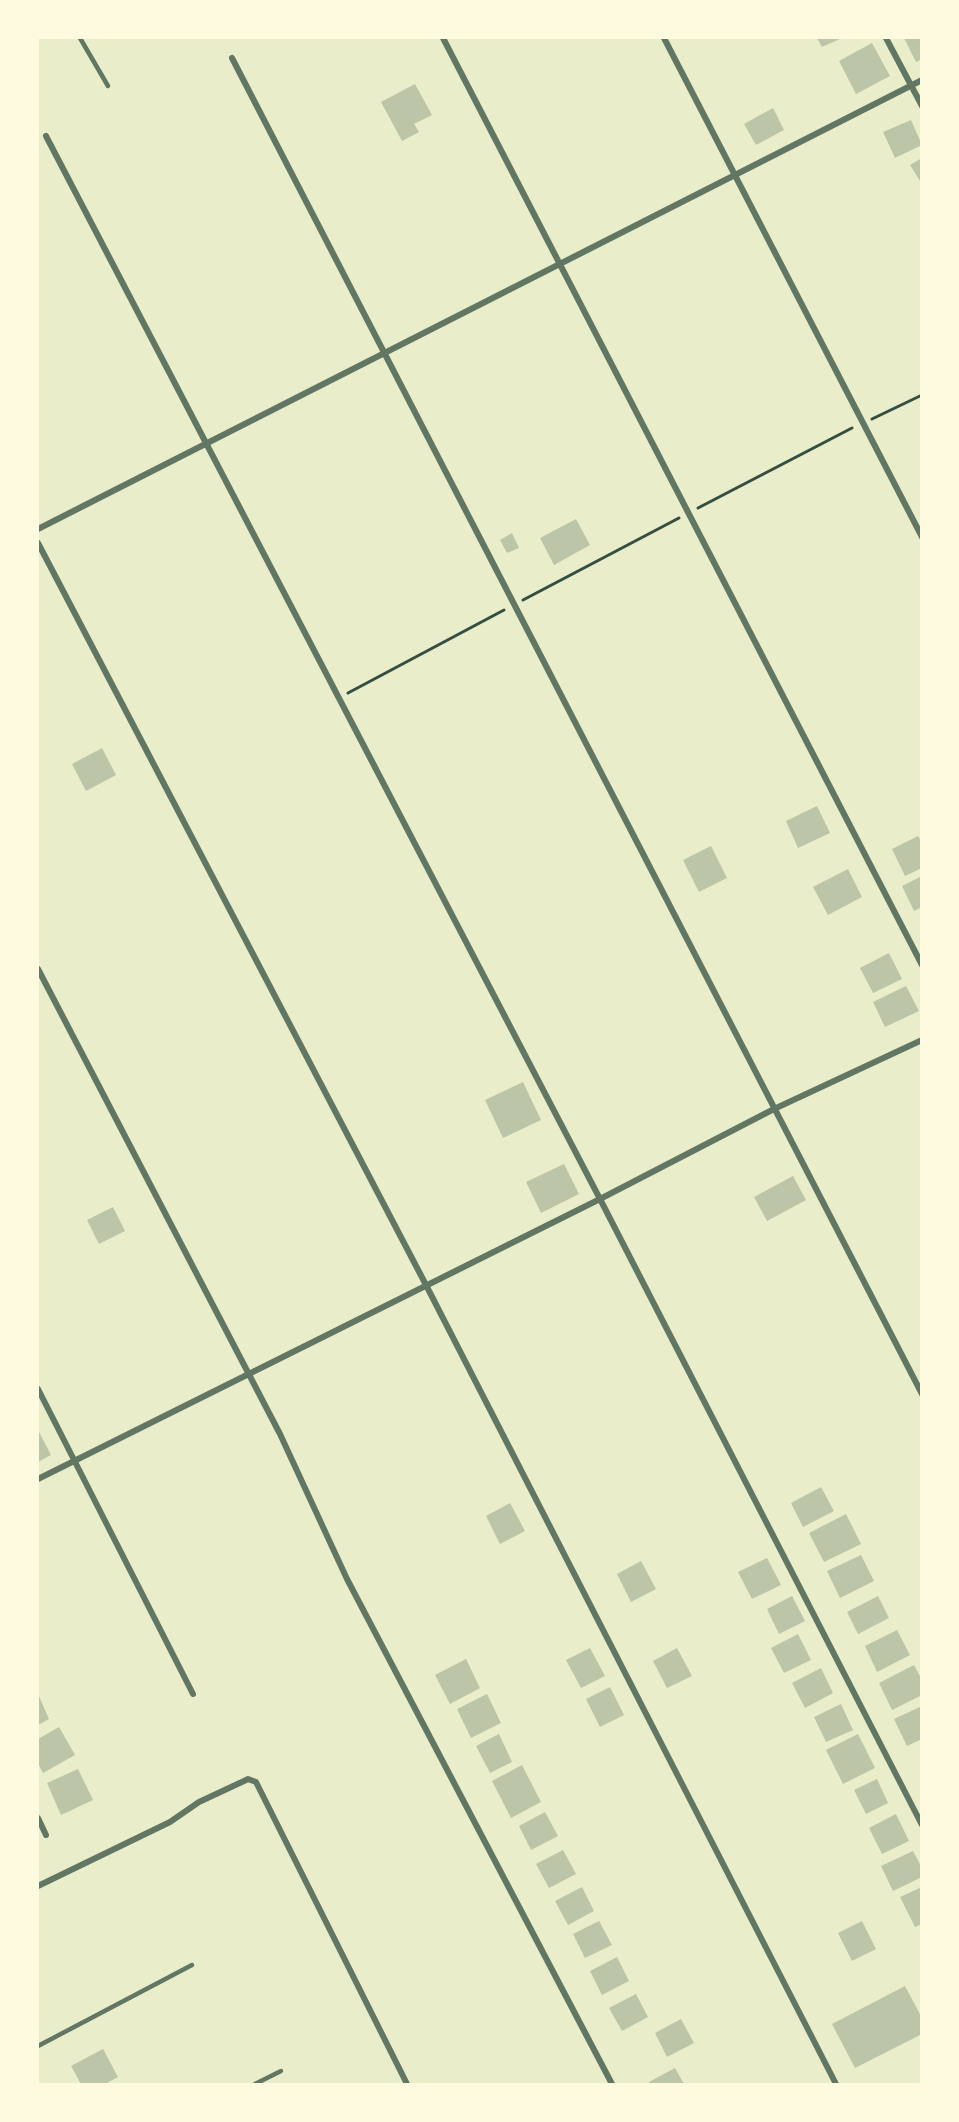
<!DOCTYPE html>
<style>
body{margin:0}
#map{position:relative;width:959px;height:2122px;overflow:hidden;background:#e9edc9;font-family:Arial,sans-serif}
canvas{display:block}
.frame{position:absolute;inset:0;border:39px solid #fefae0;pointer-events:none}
</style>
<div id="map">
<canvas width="959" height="2122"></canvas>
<div class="frame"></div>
</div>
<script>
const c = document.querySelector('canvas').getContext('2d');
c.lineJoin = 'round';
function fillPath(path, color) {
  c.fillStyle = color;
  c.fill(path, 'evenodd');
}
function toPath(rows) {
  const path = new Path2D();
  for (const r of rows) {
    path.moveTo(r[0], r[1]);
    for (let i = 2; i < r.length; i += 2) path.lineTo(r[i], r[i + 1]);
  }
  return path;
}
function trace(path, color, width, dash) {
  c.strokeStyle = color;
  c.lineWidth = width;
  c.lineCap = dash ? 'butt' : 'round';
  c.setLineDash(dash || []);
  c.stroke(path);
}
fillPath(toPath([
 [817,38,842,38,822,47],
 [904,38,922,38,922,59,916,62],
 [872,43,890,76,856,94,839,61],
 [415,84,432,115,414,124,419,132,402,141,381,102],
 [773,108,784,130,756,145,744,124],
 [911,120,922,145,895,158,883,132],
 [922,158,922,184,910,165],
 [576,519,590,545,554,565,540,538],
 [512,533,519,548,507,553,500,540],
 [102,748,116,775,86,791,72,764],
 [817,806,830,833,798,848,786,821],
 [918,836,922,843,922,868,905,876,892,849],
 [711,846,727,878,699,892,683,860],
 [848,869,862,897,828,915,813,887],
 [920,877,922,907,914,911,902,886],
 [889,953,902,979,873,993,860,968],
 [906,986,919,1011,885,1027,873,1002],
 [523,1082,541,1120,503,1138,485,1100],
 [564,1164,579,1194,541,1213,526,1182],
 [793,1176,806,1200,767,1221,754,1197],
 [113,1207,125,1231,99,1244,87,1220],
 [39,1432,51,1455,38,1462,38,1433],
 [821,1487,834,1511,803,1527,791,1503],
 [510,1503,525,1531,500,1544,486,1516],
 [846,1514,861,1544,824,1562,809,1533],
 [861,1555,874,1581,840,1598,827,1571],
 [767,1558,781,1585,752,1599,738,1572],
 [641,1561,656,1589,631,1602,617,1574],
 [792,1596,805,1621,779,1634,767,1609],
 [878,1596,889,1618,858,1634,847,1612],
 [897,1630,910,1655,877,1672,865,1646],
 [798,1634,811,1660,784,1673,771,1648],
 [590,1648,605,1676,581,1688,566,1660],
 [677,1648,692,1676,667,1688,653,1661],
 [466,1659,480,1688,450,1704,435,1675],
 [914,1665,922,1680,922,1695,892,1710,879,1683],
 [821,1668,833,1693,805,1708,792,1683],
 [610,1687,624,1715,600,1727,586,1699],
 [38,1694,49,1719,38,1725],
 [487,1694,501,1723,471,1738,457,1709],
 [841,1704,853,1730,826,1742,814,1717],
 [922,1706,922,1739,907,1746,894,1719],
 [59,1727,75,1755,43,1773,38,1763,38,1739],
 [499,1734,512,1762,490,1773,476,1746],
 [858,1734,875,1768,843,1784,826,1750],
 [522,1765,541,1802,511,1818,492,1781],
 [78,1769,93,1800,61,1815,47,1783],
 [877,1779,888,1803,866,1814,854,1790],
 [545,1812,558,1836,531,1850,519,1826],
 [896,1814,909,1841,882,1854,869,1828],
 [563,1850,576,1874,549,1888,536,1864],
 [913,1851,922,1868,922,1877,893,1891,881,1866],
 [582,1887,594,1911,568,1925,555,1901],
 [922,1887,922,1924,915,1927,900,1897],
 [599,1921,612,1945,585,1958,573,1934],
 [862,1921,876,1949,852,1961,838,1933],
 [617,1957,629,1981,602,1995,590,1971],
 [905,1986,922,2018,922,2034,855,2068,832,2024],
 [636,1994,648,2017,622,2031,609,2008],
 [681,2019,694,2043,667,2057,655,2033],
 [103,2049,118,2077,105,2084,81,2084,71,2066],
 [675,2068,684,2084,650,2084,649,2082]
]), '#bcc5a7');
trace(toPath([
 [872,419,922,395],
 [698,508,852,428],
 [523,600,679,518],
 [348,693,504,610]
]), '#344e41', 3);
trace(toPath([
 [80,38,108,86],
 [38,2046,192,1965],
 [255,2084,281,2071]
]), '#617663', 4.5);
trace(toPath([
 [443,38,922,965],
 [664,38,922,537],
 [886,38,922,106],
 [232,58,922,1394],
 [46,136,600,1199,922,1825],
 [38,529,922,80],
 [38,543,426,1285,836,2084],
 [38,969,280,1434,347,1579,612,2084],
 [38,1389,193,1694],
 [38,1479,600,1199,774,1109,922,1040],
 [38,1818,46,1835],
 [38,1886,170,1822,199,1802,244,1781,248,1779,256,1782,407,2084]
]), '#617663', 6);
</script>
